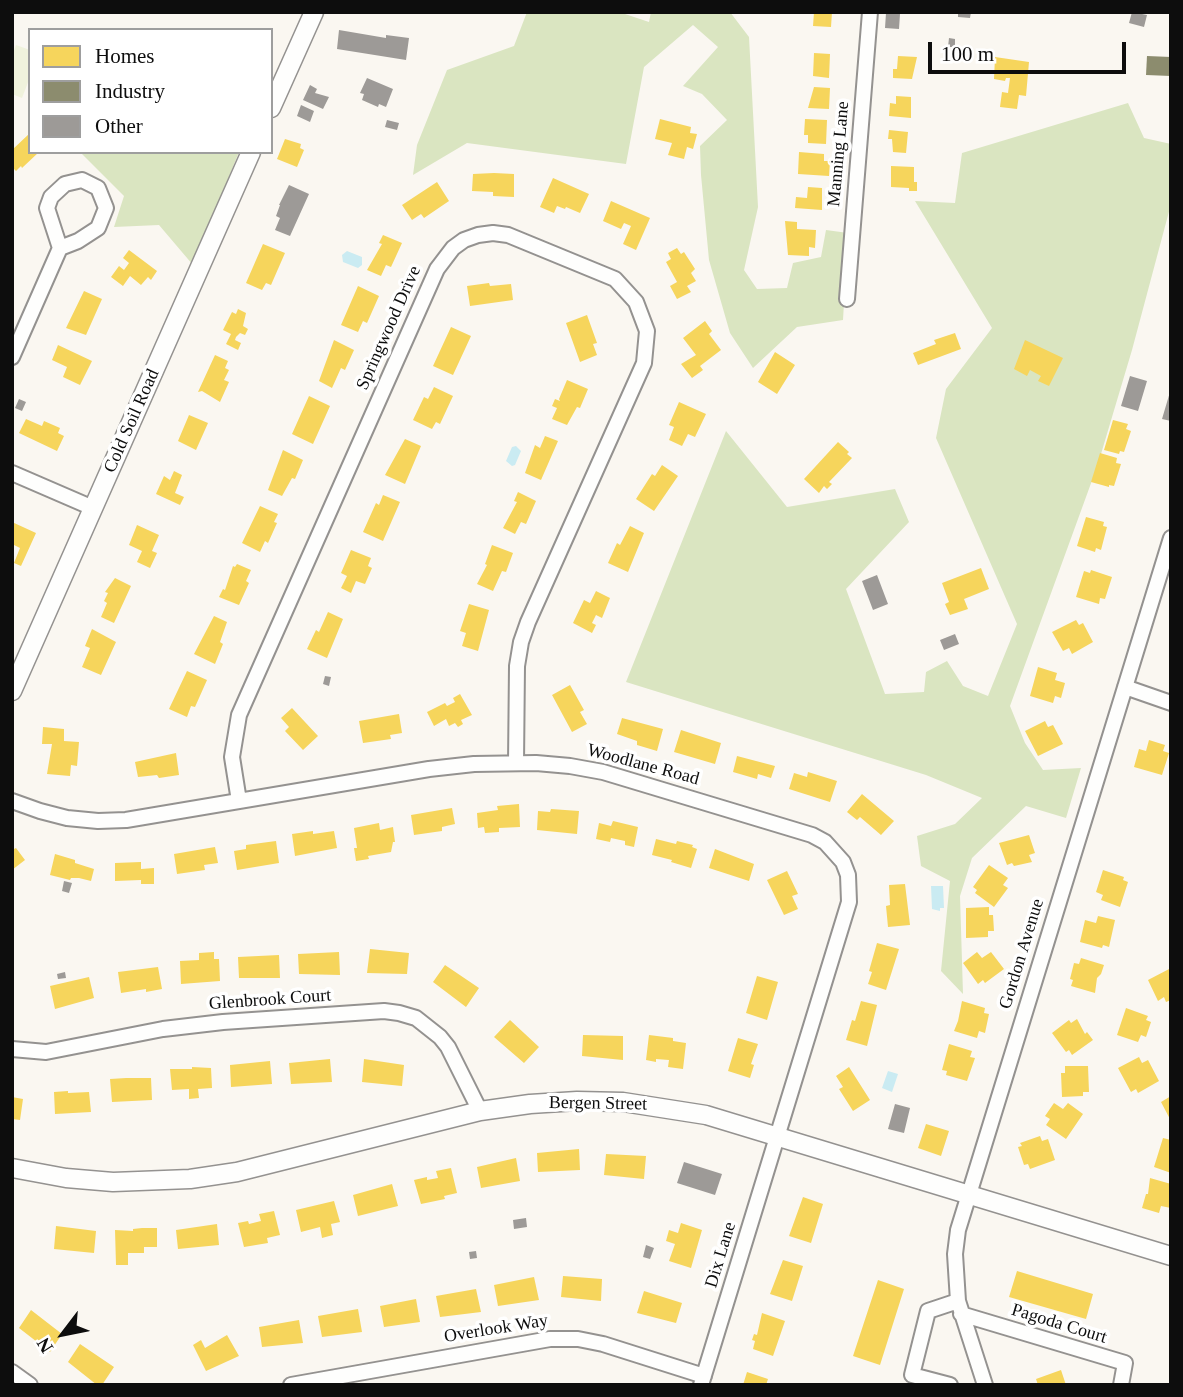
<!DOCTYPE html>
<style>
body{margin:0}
#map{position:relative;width:1183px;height:1397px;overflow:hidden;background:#faf7f1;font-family:Georgia,serif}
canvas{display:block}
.frame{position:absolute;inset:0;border:14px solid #0d0d0d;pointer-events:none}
.legend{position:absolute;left:28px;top:28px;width:245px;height:126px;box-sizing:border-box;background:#fff;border:2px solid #9e9e9e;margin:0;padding:9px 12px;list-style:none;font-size:21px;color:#0d0d0d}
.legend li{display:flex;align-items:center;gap:14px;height:35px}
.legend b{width:35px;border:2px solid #9e9e9e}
.north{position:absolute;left:28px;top:1299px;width:70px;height:70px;-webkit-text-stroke:5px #fff;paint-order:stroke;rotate:238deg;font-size:19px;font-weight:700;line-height:28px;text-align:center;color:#0d0d0d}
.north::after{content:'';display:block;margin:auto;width:24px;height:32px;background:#0d0d0d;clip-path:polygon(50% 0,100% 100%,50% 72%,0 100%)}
.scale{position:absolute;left:928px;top:42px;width:198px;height:32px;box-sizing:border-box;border:4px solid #0d0d0d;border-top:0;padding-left:9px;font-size:21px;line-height:24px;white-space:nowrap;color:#0d0d0d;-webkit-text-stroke:5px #fff;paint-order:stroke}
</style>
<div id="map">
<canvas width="1183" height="1397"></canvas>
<div class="frame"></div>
<ul class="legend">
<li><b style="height:19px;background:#f6d55c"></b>Homes</li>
<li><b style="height:19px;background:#8c8c6e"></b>Industry</li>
<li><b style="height:19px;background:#9d9a97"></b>Other</li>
</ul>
<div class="north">N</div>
<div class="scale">100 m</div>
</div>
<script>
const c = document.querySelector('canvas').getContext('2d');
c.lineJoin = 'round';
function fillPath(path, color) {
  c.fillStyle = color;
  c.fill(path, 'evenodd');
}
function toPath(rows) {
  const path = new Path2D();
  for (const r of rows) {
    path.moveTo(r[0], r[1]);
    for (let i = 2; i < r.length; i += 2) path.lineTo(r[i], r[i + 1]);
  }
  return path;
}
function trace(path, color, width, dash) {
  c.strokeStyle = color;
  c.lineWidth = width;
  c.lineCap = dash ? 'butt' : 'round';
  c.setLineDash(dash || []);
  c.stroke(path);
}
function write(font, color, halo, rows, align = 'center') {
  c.font = font + ' Georgia,serif';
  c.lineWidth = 7;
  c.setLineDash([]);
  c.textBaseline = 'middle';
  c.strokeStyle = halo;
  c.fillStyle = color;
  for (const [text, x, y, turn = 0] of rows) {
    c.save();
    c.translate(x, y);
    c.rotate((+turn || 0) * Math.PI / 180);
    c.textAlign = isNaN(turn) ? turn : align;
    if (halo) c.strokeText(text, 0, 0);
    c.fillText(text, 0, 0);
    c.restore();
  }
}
fillPath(toPath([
 [527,12,619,12,649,22,651,12,730,12,749,37,758,207,744,270,757,289,787,288,793,263,821,257,826,230,848,233,843,320,797,327,753,368,730,333,709,260,701,175,700,146,727,120,702,94,683,86,718,47,693,25,644,67,626,164,467,143,413,175,417,145,447,70,514,46],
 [1128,103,1144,138,1171,144,1171,204,1132,350,1098,464,1010,706,1025,743,1043,770,1081,768,1066,818,1026,806,972,858,960,896,963,994,941,971,950,881,921,866,917,836,955,824,982,798,926,775,626,682,726,431,787,507,895,489,909,522,846,589,885,694,924,692,926,672,947,661,963,686,988,696,1017,624,936,438,946,389,992,328,915,201,955,203,962,153],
 [80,152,239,152,193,265,159,225,114,227,124,196]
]), '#dae5c1');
fillPath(toPath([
 [16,45,30,50,30,77,22,98,12,94,12,56]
]), '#f0f2dc');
fillPath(toPath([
 [347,251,362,257,362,265,358,268,343,262,342,255],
 [516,446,521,451,515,465,512,466,506,461,512,447],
 [931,886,943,886,944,908,940,908,940,911,932,909],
 [888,1071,898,1074,892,1092,882,1088]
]), '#caebf2');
fillPath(toPath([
 [814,12,832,12,831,27,813,26],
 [814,53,830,54,829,78,813,76],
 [898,56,917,57,912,79,893,78,893,69,897,69],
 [995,57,1029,62,1026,96,1019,95,1017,109,1000,107,1002,92,1008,93,1010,78,1006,78,1005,81,994,79],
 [814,87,830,88,829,109,808,108],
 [896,96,911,97,911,118,889,116,890,103,896,104],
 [660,119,691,127,690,133,697,134,693,149,687,147,684,159,668,155,672,143,655,139],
 [805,119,827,120,826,144,808,143,808,135,804,135],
 [889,130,908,132,906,153,893,152,892,139,888,139],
 [30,133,30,152,39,152,22,168,21,166,16,171,12,167,12,150],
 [285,139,301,144,300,148,304,150,297,167,277,159],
 [799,152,824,154,824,161,830,161,829,176,798,174],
 [891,166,914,167,914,182,917,182,917,191,909,191,909,188,891,187],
 [494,173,514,174,514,197,493,196,493,192,472,191,473,174],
 [553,178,589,194,580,213,566,207,565,209,557,206,554,213,540,207],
 [437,182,449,201,424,218,421,214,412,220,402,205],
 [808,187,822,188,822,210,795,208,796,197,807,198],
 [611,201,650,218,636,250,623,244,631,226,624,223,621,229,603,221],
 [785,221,797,222,797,229,816,230,815,248,809,247,809,256,788,255],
 [383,235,402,243,391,267,386,265,381,276,367,270,382,244,379,243],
 [263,244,285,253,271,285,266,283,262,290,246,283],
 [677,248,681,254,684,252,695,269,691,273,696,281,687,286,691,292,677,299,670,286,677,282,666,262,671,259,668,253],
 [129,250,157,271,151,280,148,277,141,285,130,276,123,286,111,277,119,266,124,270,129,263,123,258],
 [489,283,490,286,511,284,513,300,470,306,467,286],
 [358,286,379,296,367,323,363,321,358,332,341,325],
 [84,291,102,299,86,335,66,328],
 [238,309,246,313,243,326,248,329,245,335,240,333,236,337,235,340,241,343,238,350,226,344,231,334,223,330,232,312,236,314],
 [587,315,597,343,593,344,597,355,580,362,566,323],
 [705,321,712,331,709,334,721,350,700,366,703,370,692,378,681,364,696,355,683,338],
 [451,327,471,336,453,375,433,366],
 [955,333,961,349,918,365,913,353,936,344,934,340],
 [334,340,354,350,345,370,341,368,332,388,319,381],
 [1025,340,1063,358,1049,386,1038,381,1041,376,1030,370,1027,376,1014,369],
 [58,345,92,361,80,385,63,377,67,367,52,360],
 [775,352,795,365,777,394,758,382],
 [215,355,228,361,225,368,229,370,224,380,229,382,220,402,202,391,198,392],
 [567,380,588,389,580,408,577,407,567,425,552,419,557,408,552,406,555,399,560,401,559,399],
 [434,387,453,396,440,424,436,422,432,429,413,420,424,397,428,399],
 [309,396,330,406,313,444,292,434],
 [679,402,706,414,695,437,688,434,682,446,669,440,674,427,669,425],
 [189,415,208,423,196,450,178,441],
 [26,419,42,426,44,421,60,428,58,433,64,436,57,451,19,433],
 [1113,420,1128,424,1126,429,1131,431,1124,452,1120,451,1119,454,1104,450],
 [545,436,558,441,541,480,525,473,535,445,540,448],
 [405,439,421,446,405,484,385,475],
 [838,442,849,452,847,454,852,458,829,482,832,484,827,489,824,486,819,493,804,479],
 [283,450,303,460,295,479,292,478,282,496,268,490],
 [1100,453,1117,458,1116,463,1121,464,1114,486,1109,485,1109,487,1091,482],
 [662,465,678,476,654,511,636,499,652,474,655,476],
 [174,471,182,475,175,493,184,497,180,505,156,494,164,476,170,480],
 [518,492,536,501,526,524,521,522,515,534,503,528,517,502,514,501],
 [383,495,400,502,383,541,363,532,376,503,379,505],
 [260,506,278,514,274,522,277,523,268,543,265,541,260,552,242,543],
 [1086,517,1104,522,1103,526,1107,527,1101,550,1096,548,1095,552,1077,546],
 [12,522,36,533,21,566,14,563,20,548,12,544],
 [137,525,159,535,152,551,157,553,150,568,137,562,142,551,129,545],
 [630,526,644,533,628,572,608,563,617,543,620,545],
 [492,545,513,553,506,572,502,571,493,591,477,584,487,565,485,564],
 [351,550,371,558,368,566,372,568,365,584,356,581,351,593,341,588,347,576,341,573],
 [237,564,251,570,246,581,249,583,239,605,219,597,223,589,225,590,233,566,235,567],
 [981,568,989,589,964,599,968,609,950,615,945,604,949,602,942,583],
 [1091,570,1112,577,1105,599,1100,598,1099,604,1076,597,1084,571,1090,573],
 [115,578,131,586,114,623,101,617,107,603,104,601,108,593,105,592],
 [596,591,610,598,602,618,596,615,592,623,596,625,592,633,573,623,584,600,590,603],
 [469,604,489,610,478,651,462,646,466,633,460,631],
 [328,612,343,619,327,658,307,649,316,630,319,632],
 [214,616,227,622,220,642,223,644,215,664,194,654],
 [1076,620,1079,625,1083,623,1093,642,1072,654,1069,648,1063,651,1052,632],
 [92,629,116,642,101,675,82,667,90,648,85,646],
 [1038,667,1057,673,1055,680,1065,683,1061,698,1055,696,1053,703,1030,696],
 [187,671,207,680,195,707,191,706,187,717,169,709],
 [570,685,584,710,580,712,587,724,572,732,552,695],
 [460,694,472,715,461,720,463,724,458,727,455,723,449,726,446,719,434,726,427,712,445,703,447,706,455,702,453,698],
 [292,708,318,736,303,750,285,731,289,727,281,718],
 [399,714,402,733,390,735,391,739,363,743,359,721],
 [622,718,663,729,657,751,637,745,637,741,617,734],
 [1045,721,1048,727,1053,725,1063,744,1038,756,1025,731],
 [43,727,64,729,64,741,79,742,77,766,71,765,70,776,47,774,52,744,42,744],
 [681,730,721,743,715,764,674,752],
 [1149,740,1165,745,1163,751,1169,753,1162,775,1134,767,1139,749,1146,751],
 [176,753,179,775,159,778,157,775,138,777,135,762],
 [737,756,775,766,771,778,758,774,757,779,733,772],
 [808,772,837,781,830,802,789,789,794,773,807,777],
 [862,794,894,821,881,835,860,817,857,820,847,812],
 [519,804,520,827,499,828,499,832,485,833,484,827,478,828,477,813,498,810,497,806],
 [452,808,455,824,442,827,442,831,414,835,411,815],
 [551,809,579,811,577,834,537,830,538,811,550,812],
 [613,821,638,827,634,847,625,845,625,841,611,838,610,842,596,839,599,823,611,826],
 [379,823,380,830,393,827,395,842,393,842,391,852,368,856,369,859,356,861,354,848,357,848,354,828],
 [313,831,313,834,334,831,337,848,295,856,292,834],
 [1029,835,1035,853,1029,855,1032,862,1014,866,1012,863,1007,865,999,843],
 [656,839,676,844,677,841,693,845,692,847,697,849,691,868,671,862,672,860,652,855],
 [276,841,279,863,237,870,234,851,246,849,246,845],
 [215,847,218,863,204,865,205,870,177,874,174,854],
 [16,848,25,860,12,870,12,850],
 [715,849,754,864,749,881,709,868],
 [55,854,75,860,75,863,94,869,91,881,79,878,71,878,70,880,50,875],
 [141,862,141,869,154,868,154,884,141,884,141,880,115,881,115,863],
 [989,865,1008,878,1003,885,1008,888,994,907,975,893,977,890,973,887],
 [1103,870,1124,877,1123,880,1128,882,1120,907,1101,900,1103,895,1096,892],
 [787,871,798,894,792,896,798,909,784,915,767,880],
 [905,884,910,925,888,927,886,906,890,905,889,885],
 [989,907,989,915,993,915,994,931,988,931,988,937,966,938,966,908],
 [1098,916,1115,920,1109,947,1103,945,1102,948,1080,942,1085,920,1096,923],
 [877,943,899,949,886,990,868,984,872,972,869,971],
 [370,949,409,953,407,974,367,973],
 [214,952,214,959,219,959,220,981,181,984,180,961,199,960,199,953],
 [339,952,340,975,299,974,298,954],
 [977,952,982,958,991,952,1004,969,985,983,983,980,978,984,963,963],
 [279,955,280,978,239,978,238,957],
 [1081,958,1104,965,1101,974,1097,978,1095,993,1071,986,1073,980,1070,979,1074,963,1079,964],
 [445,965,479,988,466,1007,433,982],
 [158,967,162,989,146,992,146,989,121,993,118,972],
 [1171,968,1171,1000,1166,1002,1164,997,1158,1001,1148,980],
 [757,976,778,982,767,1020,746,1013],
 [89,977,94,998,55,1009,50,986],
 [861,1001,877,1005,867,1046,846,1040,852,1020,855,1021],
 [962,1001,985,1008,984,1013,989,1014,985,1033,979,1031,977,1038,954,1031,958,1021],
 [1126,1008,1148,1016,1146,1020,1151,1022,1146,1037,1141,1035,1138,1042,1117,1035],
 [1077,1019,1085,1034,1087,1032,1093,1040,1072,1055,1069,1050,1066,1052,1052,1033,1069,1020,1071,1023],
 [510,1020,539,1047,524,1063,494,1037],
 [583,1035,623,1036,623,1060,582,1056],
 [649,1035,673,1038,673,1041,686,1043,683,1069,668,1067,669,1060,656,1059,656,1062,646,1060],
 [738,1038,758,1044,751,1064,754,1065,750,1078,728,1071],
 [949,1044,972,1051,970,1057,975,1058,967,1081,946,1075,947,1071,942,1070],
 [1139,1057,1142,1063,1148,1060,1159,1081,1138,1093,1136,1089,1131,1092,1118,1068],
 [330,1059,332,1082,291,1084,289,1063],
 [364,1059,404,1065,402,1086,362,1082],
 [270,1061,272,1084,231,1087,230,1065],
 [1065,1066,1088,1066,1089,1092,1083,1092,1083,1096,1062,1097,1061,1073,1065,1073],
 [192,1067,211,1068,212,1088,198,1089,199,1098,189,1099,189,1089,172,1090,170,1069,192,1069],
 [849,1067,870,1100,853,1111,839,1089,843,1087,836,1076],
 [126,1078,151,1078,152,1100,112,1102,110,1079],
 [68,1091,68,1093,89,1092,91,1112,55,1114,54,1092],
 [1171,1096,1171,1121,1161,1102],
 [12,1097,23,1099,20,1120,12,1119],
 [1054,1103,1063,1109,1068,1103,1083,1114,1066,1139,1046,1125,1050,1119,1045,1116],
 [926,1124,949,1131,941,1156,918,1148],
 [1040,1136,1042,1141,1048,1139,1055,1160,1030,1169,1028,1164,1024,1165,1018,1147,1022,1146,1020,1143],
 [1163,1138,1171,1140,1171,1173,1154,1167],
 [579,1149,580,1170,538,1172,537,1153],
 [606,1154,646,1156,644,1179,604,1175],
 [516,1158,520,1181,481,1188,477,1167],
 [451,1168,457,1193,444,1196,445,1199,421,1204,414,1180,427,1177,427,1180,438,1178,436,1171],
 [1150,1178,1171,1184,1171,1208,1161,1206,1159,1213,1142,1208,1146,1194,1148,1194],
 [392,1184,398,1206,358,1216,353,1195],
 [803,1197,823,1204,811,1243,789,1236],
 [334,1201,340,1222,331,1224,333,1235,322,1238,320,1227,301,1232,296,1210],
 [274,1211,280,1235,267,1238,268,1243,244,1247,238,1223,248,1221,249,1224,261,1221,259,1214],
 [681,1223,702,1230,691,1268,669,1261,675,1244,666,1241,669,1230,678,1233],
 [217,1224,219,1245,178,1249,176,1230],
 [56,1226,96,1231,94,1253,54,1249],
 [142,1228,157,1228,157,1247,144,1247,144,1253,128,1253,128,1265,116,1265,115,1230,133,1231,133,1229],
 [783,1260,803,1266,792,1301,770,1294],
 [1017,1271,1093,1294,1086,1319,1009,1297],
 [563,1276,602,1279,601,1301,561,1297],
 [534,1277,539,1300,498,1306,494,1285],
 [878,1280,904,1289,880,1365,853,1356],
 [476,1289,481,1312,440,1317,436,1296],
 [644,1291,682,1303,676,1323,637,1313],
 [416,1299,420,1322,384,1327,380,1306],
 [358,1309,362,1332,322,1337,318,1316],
 [31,1310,62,1334,50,1352,19,1328],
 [762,1313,785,1321,773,1356,753,1349,755,1341,752,1340,754,1334,757,1335],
 [299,1320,303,1343,262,1347,259,1327],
 [227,1335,239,1356,206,1371,193,1345,201,1340,205,1348],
 [80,1344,114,1367,102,1385,97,1385,68,1362],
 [1061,1370,1066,1385,1038,1385,1036,1379],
 [747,1372,768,1379,766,1385,743,1385]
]), '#f6d55c');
fillPath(toPath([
 [1147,56,1171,57,1171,76,1146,75]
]), '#8c8c6e');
fillPath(toPath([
 [958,12,971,12,970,18,958,17],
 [1132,12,1147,15,1144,27,1129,23],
 [886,13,900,14,899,29,885,28],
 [339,30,386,38,386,35,409,38,406,60,337,49],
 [949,38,955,39,955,47,948,47],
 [367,78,393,89,386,107,379,104,378,107,362,100,364,94,360,93],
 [310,85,317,89,315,93,329,97,323,109,303,100],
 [301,105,314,111,310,122,297,116],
 [387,120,399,123,397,130,385,127],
 [289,185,309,194,290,236,275,230,280,218,276,216,280,205,279,205],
 [1130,376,1147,381,1138,411,1121,406],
 [1170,392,1171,392,1171,421,1162,419],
 [19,399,26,402,22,411,15,408],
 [877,575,888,604,873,610,862,581],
 [955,634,959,644,944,650,940,640],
 [325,676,331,677,329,686,323,684],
 [64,881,72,883,69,893,62,891],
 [65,972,66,978,58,979,57,974],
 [895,1104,910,1108,904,1133,888,1129],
 [684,1162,722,1174,715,1195,677,1183],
 [526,1218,527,1227,514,1229,513,1220],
 [646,1245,654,1248,650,1259,643,1257],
 [476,1251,477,1258,470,1259,469,1252]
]), '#9d9a97');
const minor = toPath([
 [847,299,870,12],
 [12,357,60,248,47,208,51,197,65,184,82,180,98,188,106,208,98,228,78,241,60,248],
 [12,473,93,508],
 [1125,687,1171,703],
 [12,801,40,811,67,818,98,821,126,820,429,769,474,764,536,763,570,766,603,772,812,835,825,842,843,862,848,875,849,902,701,1385],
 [239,801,232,757,239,715,437,269,453,248,464,240,478,235,493,233,508,235,615,279,636,302,647,331,644,363,528,622,521,642,517,666,516,763],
 [12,1049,46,1052,163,1029,223,1022,384,1011,399,1013,416,1018,440,1037,448,1047,480,1111],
 [961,1314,1125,1363,1121,1385],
 [12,1372,30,1385],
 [291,1385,550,1339,578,1339,603,1344,704,1376],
 [950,1385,912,1375,928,1311,958,1301],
 [985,1385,958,1301,955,1254,958,1230,1171,538]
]);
const tertiary = toPath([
 [271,108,314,12],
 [12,691,251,152],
 [12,1168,66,1178,113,1182,190,1179,237,1172,480,1111,530,1104,577,1101,623,1102,706,1115,1171,1256]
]);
trace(minor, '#949290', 18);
trace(tertiary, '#949290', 21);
trace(minor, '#fefefd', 14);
trace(tertiary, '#fefefd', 18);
write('18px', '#0d0d0d', '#fff', [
 ["Manning Lane",839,154,-85],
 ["Springwood Drive",389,328,-66],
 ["Cold Soil Road",132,421,-66],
 ["Woodlane Road",643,765,15],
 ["Gordon Avenue",1022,954,-73],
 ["Glenbrook Court",270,1000,-4],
 ["Bergen Street",598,1104,1],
 ["Dix Lane",721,1255,-73],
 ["Pagoda Court",1059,1324,17],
 ["Overlook Way",496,1329,-9]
]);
</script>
